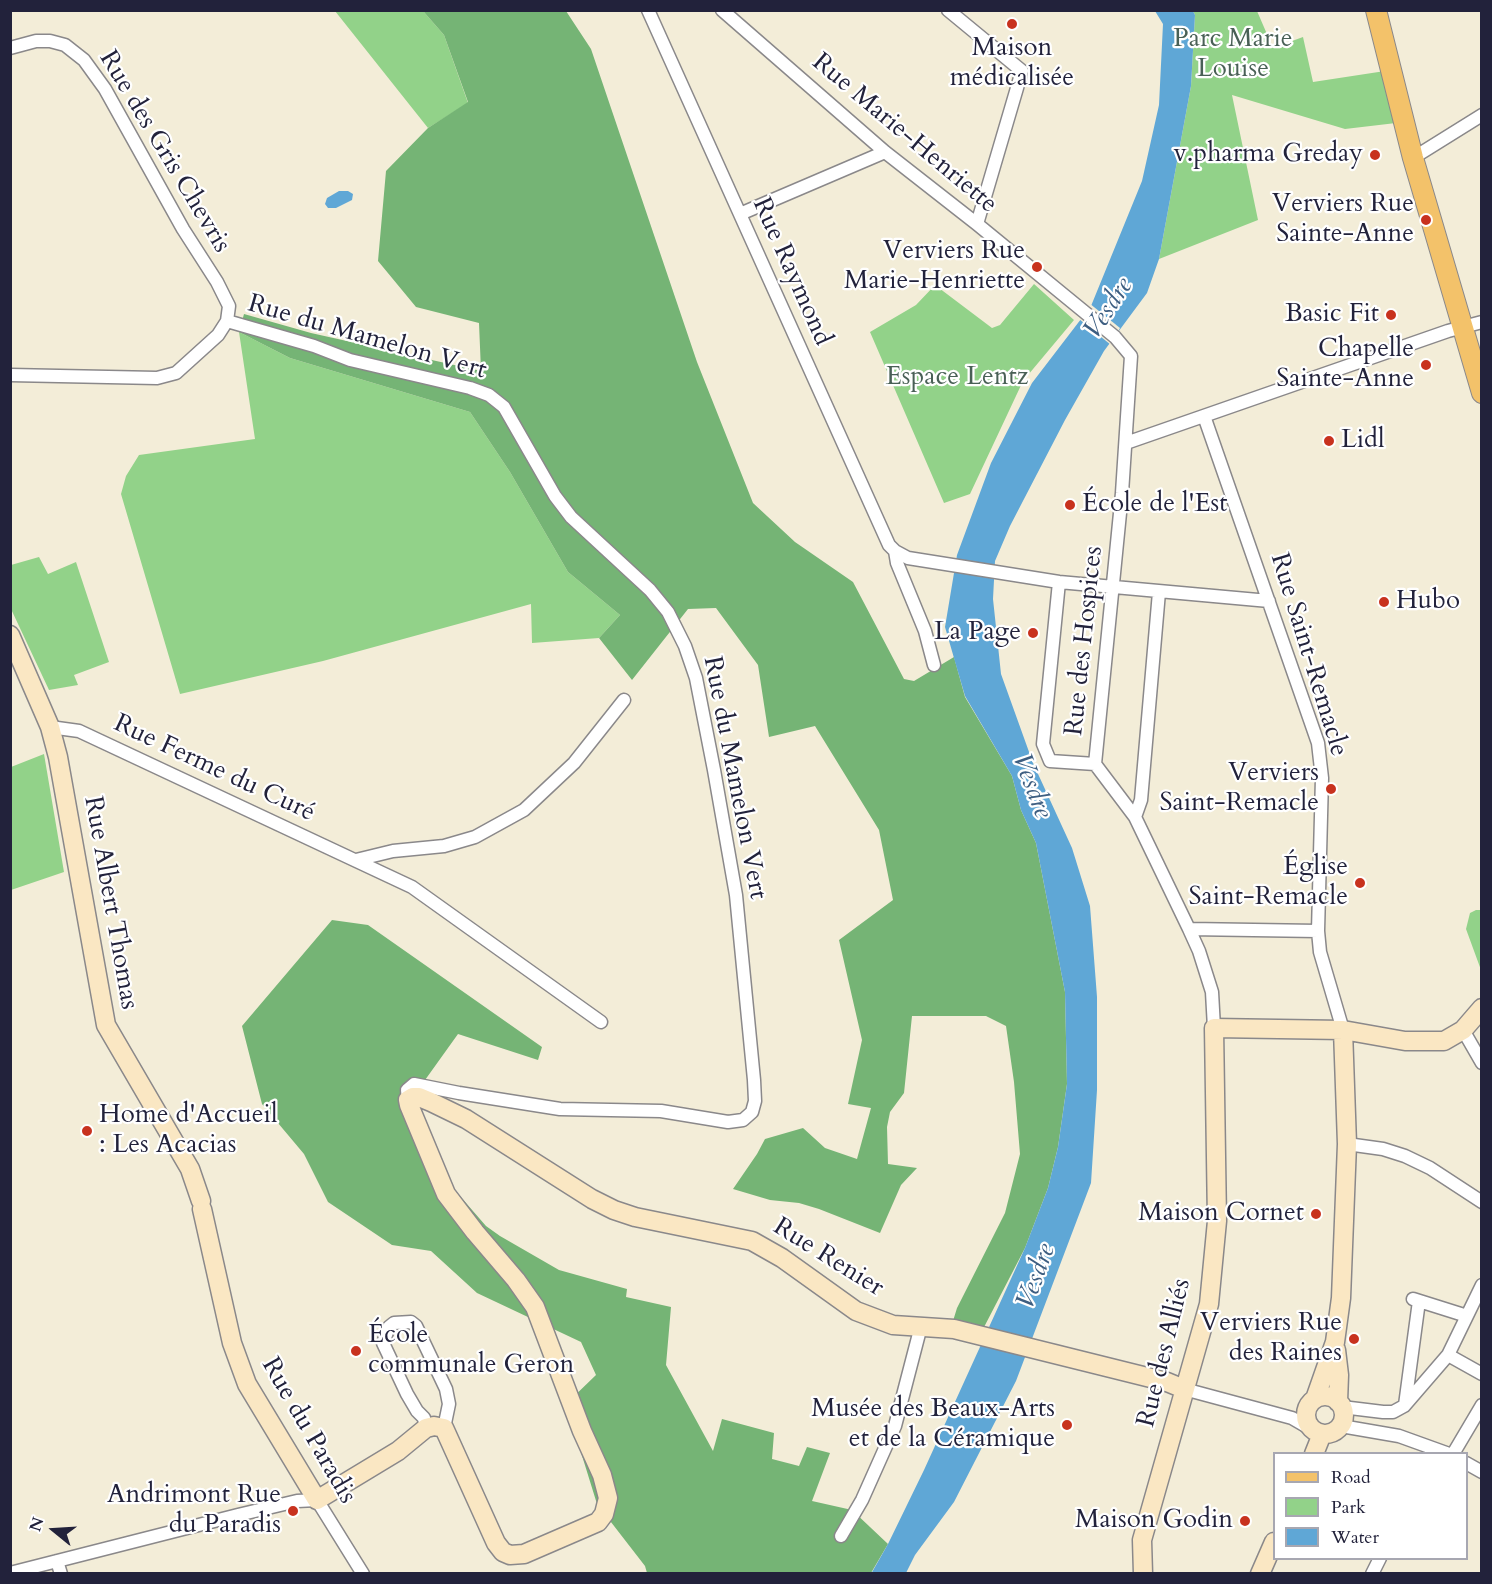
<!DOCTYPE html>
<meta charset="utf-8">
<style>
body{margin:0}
#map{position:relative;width:1492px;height:1584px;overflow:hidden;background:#f3edd8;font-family:Cardo,serif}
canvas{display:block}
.frame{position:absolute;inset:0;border:12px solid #22223b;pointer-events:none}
.legend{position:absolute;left:1273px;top:1452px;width:195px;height:108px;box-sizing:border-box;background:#fff;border:2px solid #a7a7b1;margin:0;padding:8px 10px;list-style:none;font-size:18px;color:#22223b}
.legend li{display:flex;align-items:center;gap:12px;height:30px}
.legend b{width:30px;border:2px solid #a7a7b1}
.north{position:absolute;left:24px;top:1500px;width:60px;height:60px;-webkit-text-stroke:4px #fff;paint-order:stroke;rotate:288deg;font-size:16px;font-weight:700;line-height:24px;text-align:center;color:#22223b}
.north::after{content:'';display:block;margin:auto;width:21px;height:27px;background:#22223b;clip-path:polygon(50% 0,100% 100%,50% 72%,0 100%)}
</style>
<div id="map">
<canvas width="1492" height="1584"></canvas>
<div class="frame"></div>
<ul class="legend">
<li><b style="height:8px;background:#f3c26a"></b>Road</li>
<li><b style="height:16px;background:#92d289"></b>Park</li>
<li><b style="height:16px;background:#5fa7d6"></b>Water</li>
</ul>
<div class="north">N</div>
</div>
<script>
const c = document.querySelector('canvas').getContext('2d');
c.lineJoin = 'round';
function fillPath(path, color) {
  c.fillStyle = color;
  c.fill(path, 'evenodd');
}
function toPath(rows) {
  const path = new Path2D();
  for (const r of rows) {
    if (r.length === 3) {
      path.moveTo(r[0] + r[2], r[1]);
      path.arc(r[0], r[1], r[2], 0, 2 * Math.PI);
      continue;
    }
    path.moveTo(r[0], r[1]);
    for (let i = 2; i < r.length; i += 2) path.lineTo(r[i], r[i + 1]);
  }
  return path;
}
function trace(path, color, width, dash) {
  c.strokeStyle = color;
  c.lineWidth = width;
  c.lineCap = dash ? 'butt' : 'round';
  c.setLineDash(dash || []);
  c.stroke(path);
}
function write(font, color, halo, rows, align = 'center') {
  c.font = font + ' Cardo,serif';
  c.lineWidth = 4.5;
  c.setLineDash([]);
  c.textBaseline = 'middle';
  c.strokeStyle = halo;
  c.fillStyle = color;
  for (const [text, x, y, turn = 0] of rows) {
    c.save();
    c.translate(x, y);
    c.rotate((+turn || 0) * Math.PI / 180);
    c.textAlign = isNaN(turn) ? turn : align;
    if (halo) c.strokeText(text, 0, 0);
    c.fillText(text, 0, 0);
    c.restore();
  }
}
fillPath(toPath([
 [335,11,423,11,444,35,468,103,428,128],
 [1193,11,1257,11,1273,48,1303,37,1313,82,1385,71,1396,123,1345,129,1232,95,1258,220,1159,259,1191,86,1195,15],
 [1034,284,1074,320,1023,381,970,494,944,503,870,332,916,305,935,285,992,328,1000,325],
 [239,332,290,358,470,412,510,472,568,572,620,615,599,638,532,643,531,604,323,661,180,694,121,494,126,476,139,455,255,439],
 [39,557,48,574,76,562,109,662,74,675,78,685,49,690,11,609,11,565],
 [44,754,64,872,11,890,11,767],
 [1476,910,1481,910,1480,918,1482,919,1481,970,1466,929,1470,913]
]), '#92d289');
fillPath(toPath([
 [423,11,566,11,591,49,697,362,753,503,795,542,853,582,904,679,914,681,954,657,965,697,1012,776,1021,810,1036,843,1065,992,1067,1084,1058,1147,1048,1188,1025,1248,982,1331,953,1321,957,1308,1005,1213,1020,1154,1014,1082,1006,1026,986,1016,912,1016,904,1093,890,1112,887,1127,888,1164,917,1168,901,1185,880,1233,819,1209,799,1203,770,1200,733,1189,757,1154,765,1139,803,1128,825,1148,857,1159,871,1108,848,1104,862,1040,839,940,893,900,879,830,815,726,769,737,758,665,716,608,688,609,632,680,599,638,620,615,568,572,510,472,470,412,290,358,239,332,244,314,311,333,481,371,479,323,416,307,378,261,386,171,428,128,468,102,444,35],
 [332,920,368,925,542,1047,538,1060,458,1034,415,1094,453,1188,486,1226,500,1236,559,1270,627,1289,626,1297,671,1307,666,1365,713,1451,722,1419,774,1433,772,1459,799,1466,807,1447,830,1453,812,1501,852,1510,888,1544,871,1573,647,1573,645,1566,597,1504,566,1404,596,1375,581,1342,477,1293,431,1251,392,1245,328,1202,304,1154,262,1104,242,1026]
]), '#75b475');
fillPath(toPath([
 [1155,11,1193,11,1195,15,1191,86,1159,259,1147,293,1104,351,1065,420,1010,526,995,561,993,599,1001,674,1033,763,1072,848,1090,906,1097,997,1097,1090,1091,1183,1016,1381,954,1502,915,1555,906,1573,871,1574,888,1544,924,1470,1025,1248,1048,1188,1058,1147,1067,1084,1065,992,1036,843,1021,810,1012,776,965,696,945,627,957,555,991,463,1032,383,1091,306,1142,181,1159,105,1163,24],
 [339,191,348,191,353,194,352,200,336,208,328,208,325,204,327,198]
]), '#5fa7d6');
fillPath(toPath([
 [1089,303,1120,328,1111,345,1079,319]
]), '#f3edd8');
const street = toPath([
 [648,10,889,545,895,551,908,558,1059,582,1269,601],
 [722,10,885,152,977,224,1115,337,1131,356,1122,493,1095,764,1135,817,1189,929,1199,951,1212,992,1214,1028],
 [948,10,1022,71,977,224],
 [10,48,36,41,50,41,65,45,84,60,105,89,183,229,217,282,229,306,227,321,218,335,176,373,157,378,10,375],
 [1413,158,1482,115],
 [740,214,885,152],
 [227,321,314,346,350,360,470,388,489,395,504,407,555,496,571,517,650,590,668,612,685,646,696,678,714,770,736,895,754,1080,755,1101,752,1112,743,1120,728,1122,661,1111,560,1109,459,1093,414,1084,407,1090,408,1100],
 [1204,416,1318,743,1322,778,1318,931,1320,952,1343,1030],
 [1126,443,1448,331,1482,322],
 [895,551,897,563,925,631,934,665],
 [1059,582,1043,744,1050,761,1095,764],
 [50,727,79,731,412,887,601,1022],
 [1135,817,1141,800,1159,592],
 [356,860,393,851,444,846,475,837,524,810,574,763,624,700],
 [1189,929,1318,931],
 [1463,1030,1482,1063],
 [1347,1144,1383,1149,1405,1156,1430,1168,1482,1202],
 [1413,1299,1467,1316],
 [1448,1355,1482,1374],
 [1184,1389,1292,1418,1311,1429],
 [1405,1405,1419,1301],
 [1342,1407,1383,1412,1393,1412,1404,1406,1448,1355,1482,1285],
 [1341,1426,1399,1436,1449,1454],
 [426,1428,424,1418,417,1411,407,1394,383,1343,389,1327,394,1323,411,1322,416,1326,446,1389,449,1404,444,1428],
 [1453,1454,1482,1405],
 [1466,1463,1482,1472],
 [841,1536,862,1500,895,1426,921,1326],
 [57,1561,61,1574],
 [10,1573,238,1515,297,1501,317,1500,363,1574],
 [1372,1574,1380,1558]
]);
const secondary = toPath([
 [10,635,50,727,58,757,106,1025,190,1169,201,1201],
 [202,1209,232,1343,247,1384,317,1500,398,1451,426,1428,434,1426,444,1428,496,1543,503,1552,510,1555,524,1554,598,1522,604,1514,608,1498,602,1475,582,1431,535,1307,516,1280,475,1232,446,1194,409,1105,408,1100,413,1097,419,1097,431,1102,466,1119,592,1199,614,1210,635,1217,752,1241,782,1258,856,1311,893,1325,954,1329,1167,1382,1184,1389],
 [1336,1350,1339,1375,1338,1402],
 [1325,1415,19],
 [1315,1399,1335,1342,1341,1298,1347,1144,1343,1030],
 [1314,1454,1322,1434],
 [1143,1574,1142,1540,1209,1304,1217,1221,1214,1028,1343,1030,1405,1041,1444,1041,1463,1030,1482,1008],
 [1260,1574,1274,1542]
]);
const primary = toPath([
 [1376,10,1413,158,1482,393]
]);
trace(street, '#8a888a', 15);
trace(secondary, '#8a888a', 21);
trace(primary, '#8a888a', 22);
trace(street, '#fff', 12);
trace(secondary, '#fae7c3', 18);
trace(primary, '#f3c26a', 20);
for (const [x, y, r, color] of [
 [1012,24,6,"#c8321e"],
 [1375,155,6,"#c8321e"],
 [1426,220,6,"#c8321e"],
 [1037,267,6,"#c8321e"],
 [1391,315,6,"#c8321e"],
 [1426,365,6,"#c8321e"],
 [1329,441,6,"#c8321e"],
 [1070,505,6,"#c8321e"],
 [1384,602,6,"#c8321e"],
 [1033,633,6,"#c8321e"],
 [1331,789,6,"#c8321e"],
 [1360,883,6,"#c8321e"],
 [87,1131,6,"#c8321e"],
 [1316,1214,6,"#c8321e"],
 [1354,1339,6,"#c8321e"],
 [356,1351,6,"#c8321e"],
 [1067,1425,6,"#c8321e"],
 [293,1511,6,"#c8321e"],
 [1245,1521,6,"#c8321e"]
]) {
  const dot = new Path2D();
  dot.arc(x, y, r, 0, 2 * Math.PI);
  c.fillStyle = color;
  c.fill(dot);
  trace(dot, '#fff', 2);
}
write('26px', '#496056', '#fff', [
 ["Parc Marie",1233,40],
 ["Louise",1233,70],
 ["Espace Lentz",957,378]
]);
write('26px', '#22223b', '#fff', [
 ["Maison",1012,49,"center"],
 ["médicalisée",1012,79,"center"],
 ["v.pharma Greday",1363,155],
 ["Verviers Rue",1414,205],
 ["Sainte-Anne",1414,235],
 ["Verviers Rue",1025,252],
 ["Marie-Henriette",1025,282],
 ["Basic Fit",1379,315],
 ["Chapelle",1414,350],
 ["Sainte-Anne",1414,380],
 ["Lidl",1341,441,"left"],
 ["École de l'Est",1082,505,"left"],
 ["Hubo",1396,602,"left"],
 ["La Page",1021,633],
 ["Verviers",1319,774],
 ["Saint-Remacle",1319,804],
 ["Église",1348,868],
 ["Saint-Remacle",1348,898],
 ["Home d'Accueil",99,1116,"left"],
 [": Les Acacias",99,1146,"left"],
 ["Maison Cornet",1304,1214],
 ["Verviers Rue",1342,1324],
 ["des Raines",1342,1354],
 ["École",368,1336,"left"],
 ["communale Geron",368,1366,"left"],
 ["Musée des Beaux-Arts",1055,1410],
 ["et de la Céramique",1055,1440],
 ["Andrimont Rue",281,1496],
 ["du Paradis",281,1526],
 ["Maison Godin",1233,1521]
], 'right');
write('26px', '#22223b', '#fff', [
 ["Rue Marie-Henriette",904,134,40],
 ["Rue des Gris Chevris",164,152,59],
 ["Rue Raymond",791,272,66],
 ["Rue du Mamelon Vert",367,338,16],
 ["Rue des Hospices",1085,641,-84],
 ["Rue Saint-Remacle",1308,655,73],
 ["Rue Ferme du Curé",214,769,25],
 ["Rue du Mamelon Vert",734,778,79],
 ["Rue Albert Thomas",110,903,80],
 ["Rue Renier",828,1258,32],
 ["Rue des Alliés",1165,1353,-76],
 ["Rue du Paradis",308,1431,60]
]);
write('italic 27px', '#3d5e81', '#fff', [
 ["Vesdre",1109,309,-57],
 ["Vesdre",1031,786,69],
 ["Vesdre",1037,1277,-70]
]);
</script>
